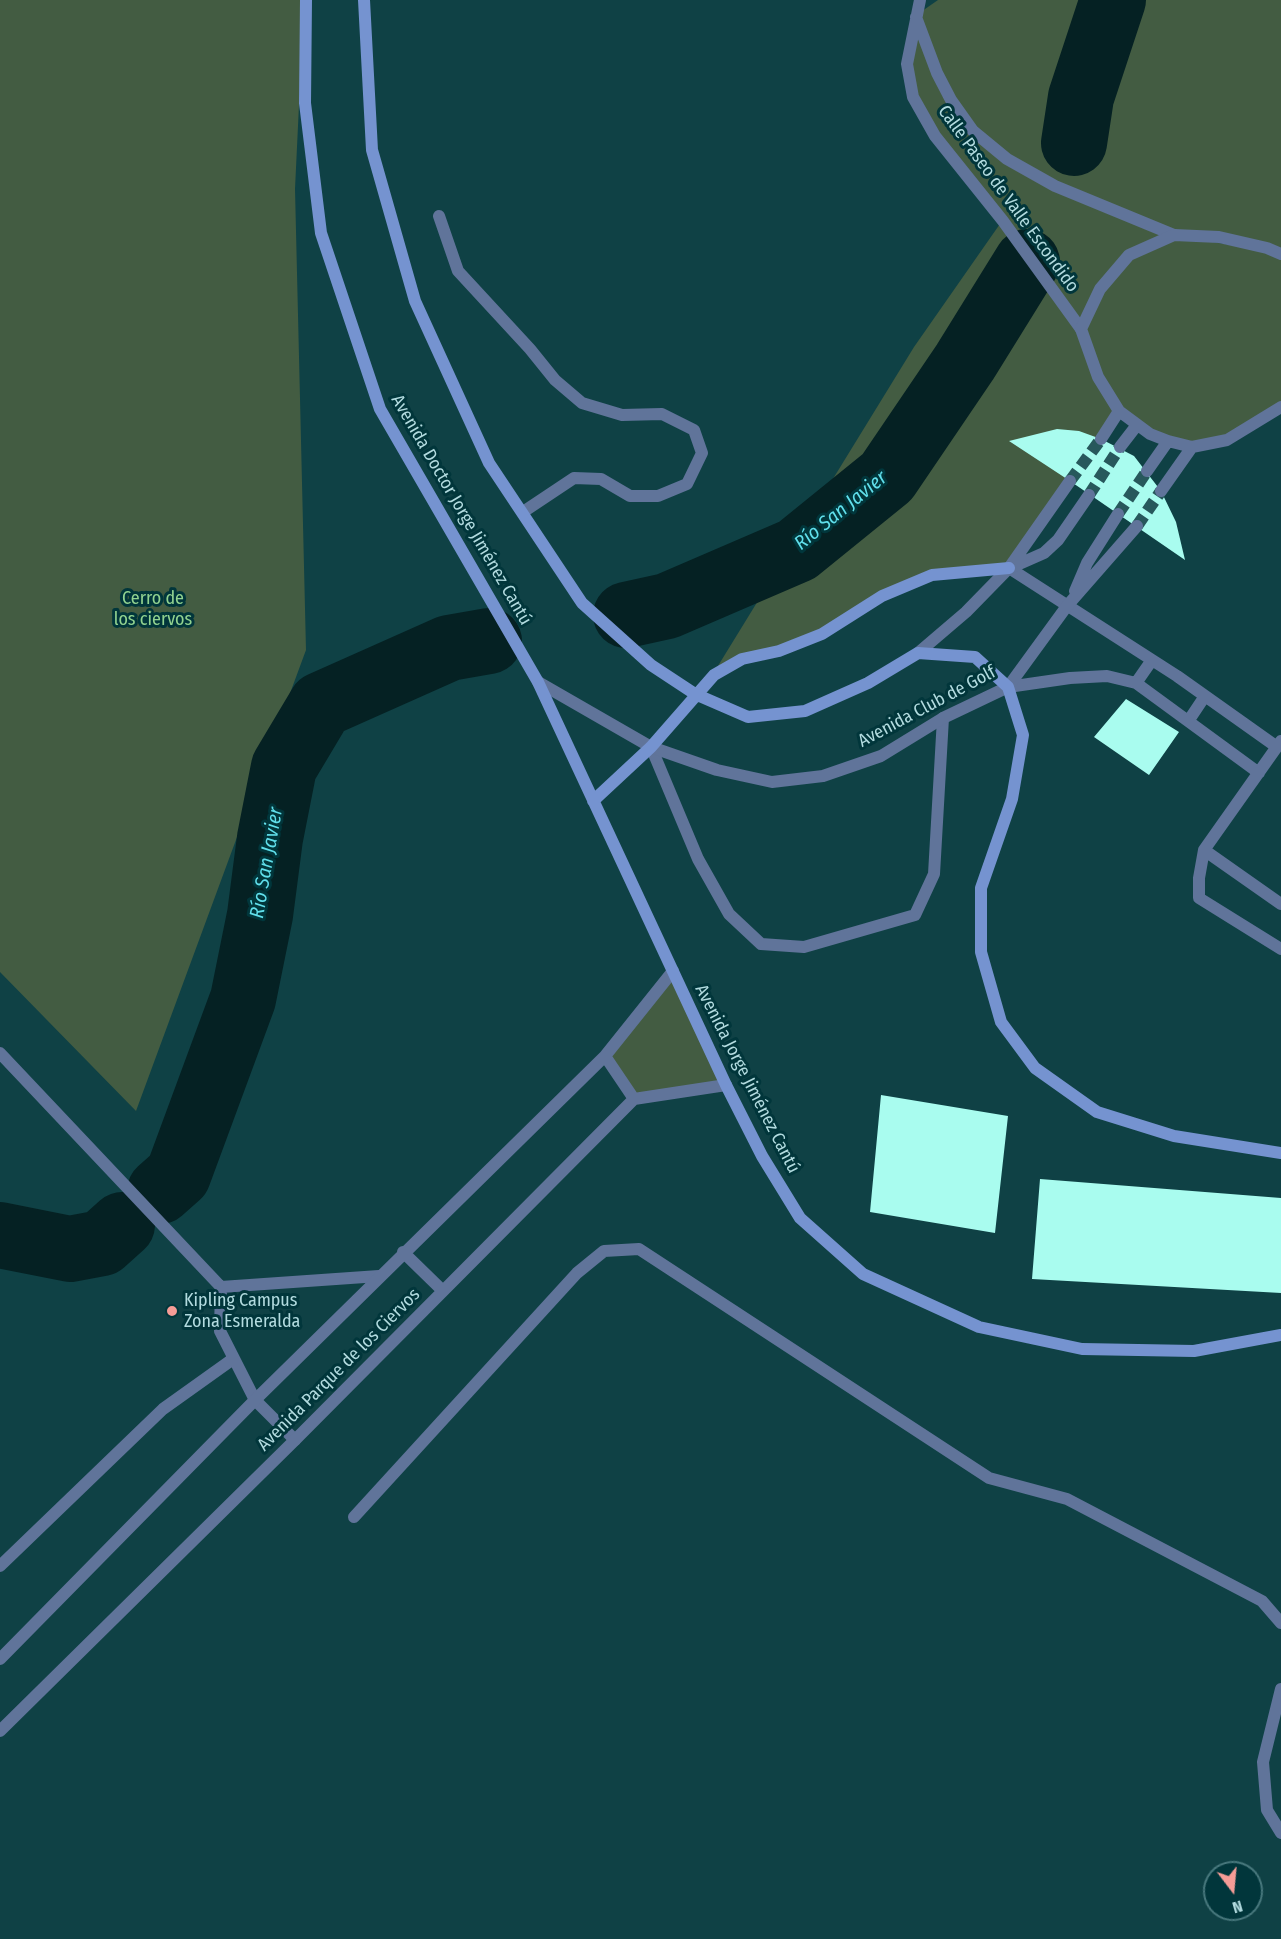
<!DOCTYPE html>
<meta charset="utf-8">
<style>
body{margin:0}
#map{position:relative;width:1281px;height:1939px;overflow:hidden;background:#0f4145;font-family:"Fira Sans Condensed",sans-serif}
canvas{display:block}
.north{position:absolute;left:1203px;top:1861px;width:60px;height:60px;box-sizing:border-box;background:#01363b;border:2px solid #48787d;border-radius:50%;rotate:164deg;font-size:16px;font-weight:700;line-height:24px;text-align:center;color:#b2dbdf}
.north::after{content:'';display:block;margin:auto;width:21px;height:27px;background:#f59c96;clip-path:polygon(50% 0,100% 100%,50% 72%,0 100%)}
</style>
<div id="map">
<canvas width="1281" height="1939"></canvas>
<div class="north">N</div>
</div>
<script>
const c = document.querySelector('canvas').getContext('2d');
c.lineJoin = 'round';
function fillPath(path, color) {
  c.fillStyle = color;
  c.fill(path, 'evenodd');
}
function toPath(rows) {
  const path = new Path2D();
  for (const r of rows) {
    path.moveTo(r[0], r[1]);
    for (let i = 2; i < r.length; i += 2) path.lineTo(r[i], r[i + 1]);
  }
  return path;
}
function trace(path, color, width, dash) {
  c.strokeStyle = color;
  c.lineWidth = width;
  c.lineCap = dash ? 'butt' : 'round';
  c.setLineDash(dash || []);
  c.stroke(path);
}
function write(font, color, halo, rows, align = 'center') {
  c.font = font + ' "Fira Sans Condensed",sans-serif';
  c.lineWidth = 6;
  c.setLineDash([]);
  c.textBaseline = 'middle';
  c.strokeStyle = halo;
  c.fillStyle = color;
  for (const [text, x, y, turn = 0] of rows) {
    c.save();
    c.translate(x, y);
    c.rotate((+turn || 0) * Math.PI / 180);
    c.textAlign = isNaN(turn) ? turn : align;
    if (halo) c.strokeText(text, 0, 0);
    c.fillText(text, 0, 0);
    c.restore();
  }
}
fillPath(toPath([
 [0,0,304,0,295,189,306,650,136,1111,0,972],
 [938,0,1281,0,1281,251,1174,235,1281,254,1281,407,1227,440,1192,447,1168,441,1119,410,1009,567,932,574,821,633,713,674,914,347,1002,221,913,97,907,64,915,16],
 [673,971,726,1085,634,1099,605,1056]
]), '#435c42');
trace(toPath([
 [1074,143,1081,97,1113,0],
 [626,615,667,606,797,550,887,477,965,362,1027,262],
 [160,1191,178,1175,243,999,260,915,270,838,284,767,321,705,449,648,489,641],
 [0,1235,70,1249,102,1243,122,1225]
]), '#052123', 66);
fillPath(toPath([
 [1057,429,1079,431,1101,439,1134,456,1161,491,1176,522,1185,560,1070,481,1009,441],
 [1126,699,1179,732,1149,775,1094,737],
 [881,1095,1008,1116,995,1233,870,1212],
 [1040,1179,1281,1198,1281,1293,1032,1279]
]), '#a9fcef');
trace(toPath([
 [1070,481,1101,439],
 [1089,495,1120,447],
 [1118,514,1147,471],
 [1137,526,1161,491]
]), '#27585c', 12, [12, 6]);
trace(toPath([
 [651,747,698,859,729,914,761,944,804,947,915,915,934,874,943,718],
 [0,1053,221,1287,220,1331,255,1400,295,1440],
 [221,1287,379,1276],
 [354,1517,577,1273,604,1251,639,1249,989,1478,1067,1499,1262,1601,1281,1623],
 [0,1566,163,1409,233,1359],
 [1281,1689,1263,1762,1267,1810,1281,1833]
]), '#60749a', 12);
trace(toPath([
 [920,0,907,64,913,97,935,136,1003,221,1081,329],
 [916,17,937,73,951,100,973,131,1007,159,1055,186,1174,235],
 [439,216,458,271,530,349,555,380,582,403,622,415,662,414,694,430,702,453,687,484,658,496,630,496,601,479,574,478,523,512],
 [1009,568,1177,676,1277,747],
 [1136,683,1152,660],
 [1008,687,1070,678,1107,676,1136,683,1259,773],
 [1189,720,1205,696],
 [1281,741,1204,850,1199,878,1199,898,1281,949],
 [1204,850,1281,904]
]), '#60749a', 12);
trace(toPath([
 [1101,439,1119,411],
 [1120,447,1137,425],
 [1192,447,1168,441,1150,434,1119,411,1098,377,1081,329,1100,289,1129,255,1174,235,1219,237,1267,248,1281,254],
 [1147,471,1168,441],
 [1161,491,1192,447,1227,440,1281,407],
 [1010,568,1044,553,1058,540,1089,495],
 [1075,591,1087,563,1118,514],
 [918,653,966,612,1009,568,1070,481],
 [538,682,651,747,717,770,772,782,823,776,881,756,943,718,1008,687,1067,606,1137,526],
 [605,1056,634,1099],
 [403,1252,443,1291],
 [0,1659,255,1400,605,1056,673,971],
 [0,1731,295,1440,634,1099,726,1085]
]), '#60749a', 12);
trace(toPath([
 [306,0,305,103,321,233,380,409,538,682,726,1085,762,1156,800,1218,863,1274,979,1327,1082,1349,1194,1351,1281,1335],
 [364,0,372,150,415,301,489,463,582,603,651,665,695,694,748,717,805,711,868,683,918,653,975,657,1008,687,1023,735,1012,799,981,888,981,952,1001,1022,1035,1068,1097,1112,1174,1136,1281,1153],
 [593,801,651,747,714,675,742,659,779,651,822,634,882,596,932,575,1009,568]
]), '#7593d0', 12);
for (const [x, y, r, color] of [
 [172,1311,6,"#f59c96"]
]) {
  const dot = new Path2D();
  dot.arc(x, y, r, 0, 2 * Math.PI);
  c.fillStyle = color;
  c.fill(dot);
  trace(dot, '#01363b', 2);
}
write('18px', '#b2dbdf', '#01363b', [
 ["Calle Paseo de Valle Escondido",1008,199,54],
 ["Avenida Doctor Jorge Jiménez Cantú",461,510,60],
 ["Avenida Club de Golf",927,707,-28],
 ["Avenida Jorge Jiménez Cantú",747,1079,63],
 ["Avenida Parque de los Ciervos",339,1370,-45]
]);
write('18px', '#92d390', '#01363b', [
 ["Cerro de",153,599],
 ["los ciervos",153,620]
]);
write('18px', '#b2dbdf', '#01363b', [
 ["Kipling Campus",184,1301],
 ["Zona Esmeralda",184,1322]
], 'left');
write('italic 20px', '#60dfeb', '#01363b', [
 ["Río San Javier",841,511,-39],
 ["Río San Javier",267,863,-80]
]);
</script>
